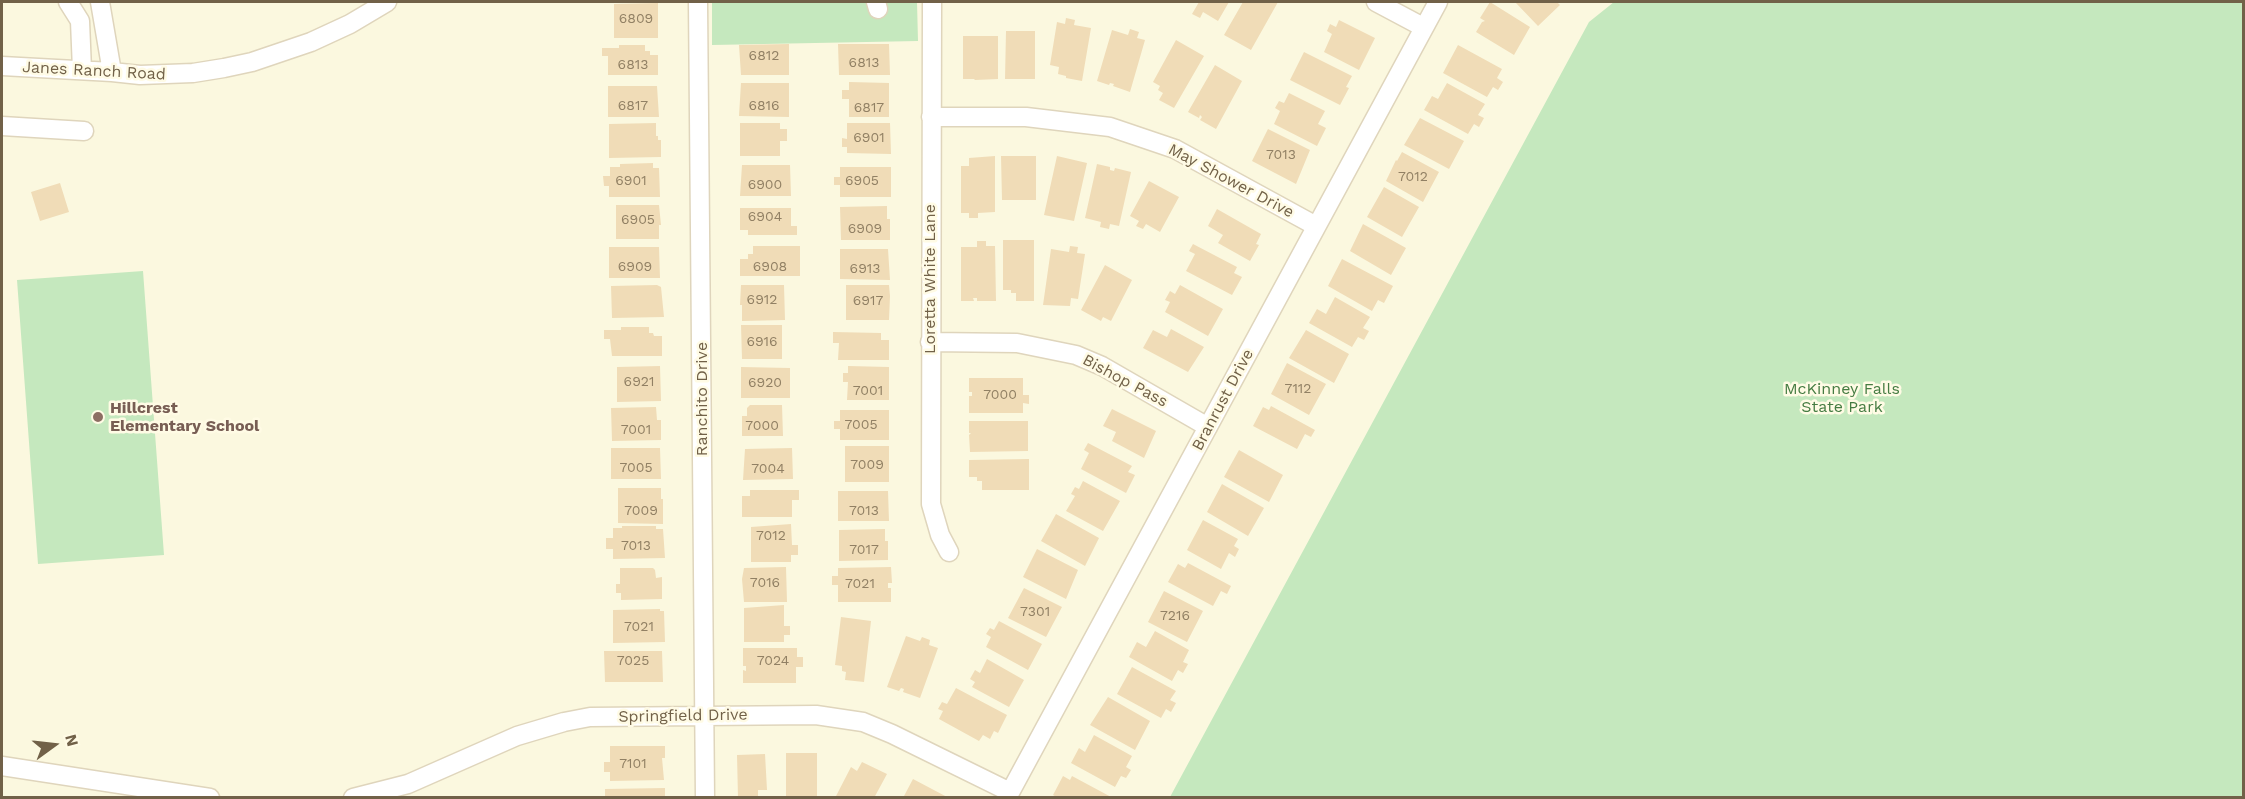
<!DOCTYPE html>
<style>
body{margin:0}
#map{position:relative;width:2245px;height:799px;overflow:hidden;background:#fbf8df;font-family:"Work Sans",sans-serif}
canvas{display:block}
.frame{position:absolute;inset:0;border:3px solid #716148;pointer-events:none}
.north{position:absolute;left:24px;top:715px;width:60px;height:60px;-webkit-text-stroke:4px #fffbe5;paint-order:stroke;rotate:75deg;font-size:16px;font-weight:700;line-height:24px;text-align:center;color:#716148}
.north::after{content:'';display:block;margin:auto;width:21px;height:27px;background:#716148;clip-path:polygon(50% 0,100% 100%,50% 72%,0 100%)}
</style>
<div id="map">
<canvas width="2245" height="799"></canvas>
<div class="frame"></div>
<div class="north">N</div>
</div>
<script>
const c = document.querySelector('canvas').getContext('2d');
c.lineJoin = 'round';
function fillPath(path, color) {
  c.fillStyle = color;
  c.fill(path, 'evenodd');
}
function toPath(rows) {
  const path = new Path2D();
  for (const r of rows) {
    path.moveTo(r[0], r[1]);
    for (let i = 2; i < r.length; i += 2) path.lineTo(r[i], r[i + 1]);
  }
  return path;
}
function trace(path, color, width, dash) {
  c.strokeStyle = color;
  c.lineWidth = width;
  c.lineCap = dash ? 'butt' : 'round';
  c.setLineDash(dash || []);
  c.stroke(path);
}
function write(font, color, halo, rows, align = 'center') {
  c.font = font + ' "Work Sans",sans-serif';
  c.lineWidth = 5;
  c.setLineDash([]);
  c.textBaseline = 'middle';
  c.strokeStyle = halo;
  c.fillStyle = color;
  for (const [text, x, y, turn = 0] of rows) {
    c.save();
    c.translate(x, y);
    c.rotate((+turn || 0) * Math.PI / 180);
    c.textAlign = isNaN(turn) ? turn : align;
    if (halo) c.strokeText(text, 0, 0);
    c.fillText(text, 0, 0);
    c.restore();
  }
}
fillPath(toPath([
 [712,2,917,2,918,41,712,45],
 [1614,2,2243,2,2243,797,1170,797,1589,22],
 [143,271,164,555,38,564,17,280]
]), '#c5e8be');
fillPath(toPath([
 [1199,2,1229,2,1218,21,1203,12,1200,18,1192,14],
 [1243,2,1278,2,1251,50,1224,35],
 [1490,2,1530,27,1514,55,1476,32,1482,22,1485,21,1480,18],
 [1515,2,1557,2,1560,5,1538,26],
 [658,3,658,38,614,38,614,4],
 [1066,18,1075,20,1074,25,1091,28,1082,81,1066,78,1066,76,1058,74,1059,67,1050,65,1057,22,1065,24],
 [1339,20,1375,38,1359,70,1324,52,1332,34,1327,31,1330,24,1336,27],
 [1130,29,1139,32,1137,38,1145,40,1130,92,1113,86,1114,84,1110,83,1109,85,1097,81,1112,30,1128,35],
 [1006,31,1035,31,1035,79,1005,79],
 [963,36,998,36,998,79,975,80,974,79,963,79],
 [1176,40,1204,56,1174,108,1159,100,1163,93,1158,90,1160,86,1153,82],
 [789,44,789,75,741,75,739,45],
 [838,44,889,44,890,75,839,75],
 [619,45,645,45,645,51,650,51,650,55,658,55,658,75,608,75,608,56,602,56,602,48,619,48],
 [1458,45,1502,69,1497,78,1503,82,1498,90,1493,87,1487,97,1443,73],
 [1304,52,1352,76,1346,87,1349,88,1340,105,1290,80],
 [1215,65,1242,81,1216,129,1200,120,1202,117,1200,115,1199,118,1188,112],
 [849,82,889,83,889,117,849,117,849,99,842,99,842,90,849,90],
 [741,83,789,83,789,117,739,116],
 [1447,83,1485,104,1478,115,1484,118,1479,127,1474,124,1468,134,1424,110,1432,96,1438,99],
 [608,86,657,86,659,117,608,117],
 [1289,93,1325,111,1318,124,1326,128,1317,146,1274,124,1280,111,1275,108,1279,101,1284,103],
 [1420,118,1464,141,1449,169,1404,145],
 [656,123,656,136,658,136,658,140,661,140,661,157,609,158,609,124],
 [740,123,780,123,780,129,787,129,787,141,780,141,780,156,740,156],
 [847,123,890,123,891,154,847,153,847,147,842,147,842,138,847,139],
 [1268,129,1310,150,1296,184,1252,161],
 [1402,152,1439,172,1423,202,1386,181,1396,160,1397,161],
 [995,156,995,212,978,213,978,218,969,218,969,213,961,213,961,166,969,166,969,158],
 [1001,156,1036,156,1036,200,1002,200],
 [1057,156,1087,163,1074,221,1044,215],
 [653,163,653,168,659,168,660,197,609,197,609,186,604,186,603,176,610,176,610,167,620,167,620,164],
 [1097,164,1110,167,1110,170,1114,171,1115,168,1131,172,1119,226,1110,224,1109,229,1100,227,1101,222,1085,218],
 [742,165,790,165,791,196,740,196],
 [840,167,891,167,891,197,840,197,840,185,834,185,834,177,840,177],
 [1149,181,1179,197,1160,232,1146,224,1143,229,1136,226,1139,221,1130,216],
 [60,183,69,212,40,221,31,192],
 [1384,187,1419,207,1402,237,1367,217],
 [616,205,659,205,661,225,659,225,659,239,616,239],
 [887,206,887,219,890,219,890,240,841,240,840,207],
 [740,208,791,208,791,226,797,226,797,235,748,235,748,230,740,230],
 [1217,209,1261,234,1256,244,1259,245,1250,261,1218,243,1223,235,1208,226],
 [1363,224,1406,248,1391,275,1350,251],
 [1003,240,1034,240,1034,301,1016,301,1016,293,1011,293,1011,290,1003,290],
 [977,241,986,241,986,246,995,246,996,301,977,301,977,298,973,298,974,301,961,301,961,247,977,247],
 [1193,244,1237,267,1234,273,1242,277,1232,295,1186,271,1195,254,1189,251],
 [753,246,800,246,800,276,740,276,740,259,748,259,748,254,753,254],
 [1070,246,1078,247,1077,253,1085,254,1078,299,1071,298,1070,306,1043,305,1051,249,1069,252],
 [609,247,659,247,660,278,609,278],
 [840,249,888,249,890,280,840,279],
 [1342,259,1393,286,1384,303,1378,300,1372,311,1328,286],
 [1105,265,1132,280,1111,321,1103,317,1101,321,1081,310],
 [657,285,661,287,664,317,612,318,611,286],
 [741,285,784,285,785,320,742,321,742,305,740,305],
 [846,285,889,285,890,296,889,320,846,320],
 [1180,285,1223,309,1208,336,1165,312,1170,302,1165,300,1170,291,1175,294],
 [1335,297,1370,317,1363,328,1369,331,1364,340,1358,337,1352,347,1309,323,1317,309,1326,314],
 [741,325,782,325,782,359,742,359],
 [621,327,649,327,649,333,653,333,654,336,662,336,662,356,612,356,610,339,604,339,604,330,621,330],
 [1171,329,1204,347,1188,372,1143,348,1153,330,1167,337],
 [1306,330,1349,354,1334,383,1289,358],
 [833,332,881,333,881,340,889,340,889,360,838,360,839,343,833,343],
 [1287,363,1326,384,1309,415,1271,394],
 [660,366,661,401,617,402,617,367],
 [848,366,889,367,889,400,847,400,848,382,843,382,843,373,848,373],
 [741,367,790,368,790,398,741,398],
 [969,378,1023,378,1023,395,1029,395,1029,404,1023,403,1023,413,969,413,969,396,972,396,972,392,969,392],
 [750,405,782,405,783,436,742,436,742,416,747,416,747,408],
 [1271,406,1315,430,1311,437,1305,434,1297,449,1253,426,1263,407,1269,410],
 [656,407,657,420,661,420,661,440,612,441,611,408],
 [1112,409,1156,431,1144,458,1112,441,1116,432,1103,426],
 [840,410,889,410,889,440,840,440,840,429,834,429,834,421,840,421],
 [969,421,1028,421,1028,451,970,452,969,435,971,433,969,433],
 [1088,443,1132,466,1128,472,1135,475,1126,493,1081,469,1089,453,1084,450],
 [845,446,889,446,889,482,845,482],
 [611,448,660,448,661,479,611,479],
 [792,448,793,479,743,480,745,449],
 [1239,450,1283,475,1269,502,1224,477],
 [1029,459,1029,490,982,490,982,481,977,481,977,477,969,477,969,460],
 [1083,481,1120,501,1103,531,1066,511,1075,496,1071,494,1075,487,1079,489],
 [1222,484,1264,508,1248,536,1207,512],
 [618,488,661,488,661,499,663,499,663,524,618,523],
 [750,490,799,490,799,500,792,500,792,517,742,517,742,496,750,496],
 [838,491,888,491,889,521,838,521],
 [1056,514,1099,538,1085,566,1041,541],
 [1203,520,1238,539,1234,546,1239,549,1235,557,1229,553,1221,569,1187,550],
 [791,524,792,545,798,545,798,555,791,555,791,562,751,562,751,527],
 [622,526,656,526,656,529,663,529,665,558,613,559,613,549,606,549,606,538,613,538,613,528,622,528],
 [885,529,885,541,888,541,888,560,839,561,839,530],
 [1037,549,1078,570,1066,599,1023,577],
 [1188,563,1231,586,1227,594,1221,591,1213,606,1168,582,1178,564,1185,568],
 [786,567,787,602,744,602,742,579,744,568],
 [891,567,892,583,888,583,888,588,891,588,891,602,838,602,838,585,832,585,832,576,838,576,838,568],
 [620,568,653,568,655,570,656,578,662,577,662,599,621,600,621,593,616,593,616,584,620,584],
 [1024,588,1062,607,1046,637,1008,618],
 [1164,591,1203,611,1187,642,1148,622],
 [784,605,784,626,790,626,790,635,784,635,784,642,744,642,744,608],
 [660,609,660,611,664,611,665,642,613,643,613,610],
 [841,617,871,621,864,682,845,680,846,672,842,671,842,666,835,665],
 [999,621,1042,644,1028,670,986,647,991,637,986,634,990,628,994,630],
 [1155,631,1189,650,1183,662,1188,664,1183,673,1178,670,1172,681,1129,657,1137,642,1146,647],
 [906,636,920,641,922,637,930,640,929,645,938,648,920,698,903,692,904,689,901,688,899,691,887,687],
 [743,648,797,648,797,657,803,657,803,667,796,667,796,683,743,683,743,670,746,671,746,666,743,666],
 [604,651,662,651,663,682,605,682],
 [987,659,1024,680,1009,707,972,687,975,682,970,679,975,670,980,673],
 [1132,667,1176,691,1170,700,1176,703,1171,712,1166,709,1161,718,1117,694],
 [956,688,1007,715,998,733,994,731,990,739,983,735,979,741,939,719,943,711,938,709,942,702,947,704],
 [1108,697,1150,721,1135,750,1090,725],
 [1094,735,1132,756,1126,767,1131,770,1126,778,1121,776,1115,787,1071,763,1079,748,1085,752],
 [610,746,665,746,665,758,662,758,664,780,610,781,610,772,604,772,604,762,610,762],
 [786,753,817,753,817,798,786,798],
 [765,754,767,790,758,790,758,798,738,798,737,755],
 [862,762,887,774,874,798,835,798,851,767,857,771],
 [1063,776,1070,780,1072,776,1113,798,1058,798,1053,795],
 [913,779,949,798,904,796],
 [665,788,665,798,605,798,605,789]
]), '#f0dcb7');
const minor = toPath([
 [68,2,80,21,82,70],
 [100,2,112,72],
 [698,2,705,798],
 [876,2,878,9],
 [932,2,931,504,940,535,949,552],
 [1376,2,1423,27],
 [2,66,112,72,140,75,193,73,224,68,252,62,311,42,350,24,387,2],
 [931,117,1026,117,1110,127,1175,149,1316,226],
 [2,126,84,131],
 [930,342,1017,343,1076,355,1102,366,1208,427],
 [2,766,210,798],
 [353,798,408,784,517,736,564,722,590,717,816,715,863,722,892,734,1010,792],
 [1007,798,1438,2]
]);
trace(minor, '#dfd5bc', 21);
trace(minor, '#fff', 18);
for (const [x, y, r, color] of [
 [98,417,6,"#8d6e63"]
]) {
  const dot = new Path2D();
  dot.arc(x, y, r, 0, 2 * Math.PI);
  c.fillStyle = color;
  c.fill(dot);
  trace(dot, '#fffbe5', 2);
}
write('14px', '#918064', null, [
 ["6809",636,19],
 ["6812",764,56],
 ["6813",864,63],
 ["6813",633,65],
 ["6817",633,106],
 ["6816",764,106],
 ["6817",869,108],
 ["6901",869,138],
 ["7013",1281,155],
 ["7012",1413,177],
 ["6901",631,181],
 ["6905",862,181],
 ["6900",765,185],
 ["6904",765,217],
 ["6905",638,220],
 ["6909",865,229],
 ["6909",635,267],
 ["6908",770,267],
 ["6913",865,269],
 ["6912",762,300],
 ["6917",868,301],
 ["6916",762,342],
 ["6921",639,382],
 ["6920",765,383],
 ["7112",1298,389],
 ["7001",868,391],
 ["7000",1000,395],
 ["7005",861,425],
 ["7000",762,426],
 ["7001",636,430],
 ["7009",867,465],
 ["7005",636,468],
 ["7004",768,469],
 ["7009",641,511],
 ["7013",864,511],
 ["7012",771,536],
 ["7013",636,546],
 ["7017",864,550],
 ["7016",765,583],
 ["7021",860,584],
 ["7301",1035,612],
 ["7216",1175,616],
 ["7021",639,627],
 ["7025",633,661],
 ["7024",773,661],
 ["7101",633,764]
]);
write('16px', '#716148', '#fffbe5', [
 ["Janes Ranch Road",94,71,3],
 ["May Shower Drive",1231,181,28],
 ["Loretta White Lane",930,279,-90],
 ["Bishop Pass",1125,381,28],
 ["Ranchito Drive",702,399,-90],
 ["Branrust Drive",1223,400,-62],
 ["Springfield Drive",683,716,-1]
]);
write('16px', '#457c42', '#fffbe5', [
 ["McKinney Falls",1842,389],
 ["State Park",1842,407]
]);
write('bold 16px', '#785e54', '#fffbe5', [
 ["Hillcrest",110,408],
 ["Elementary School",110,426]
], 'left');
</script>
